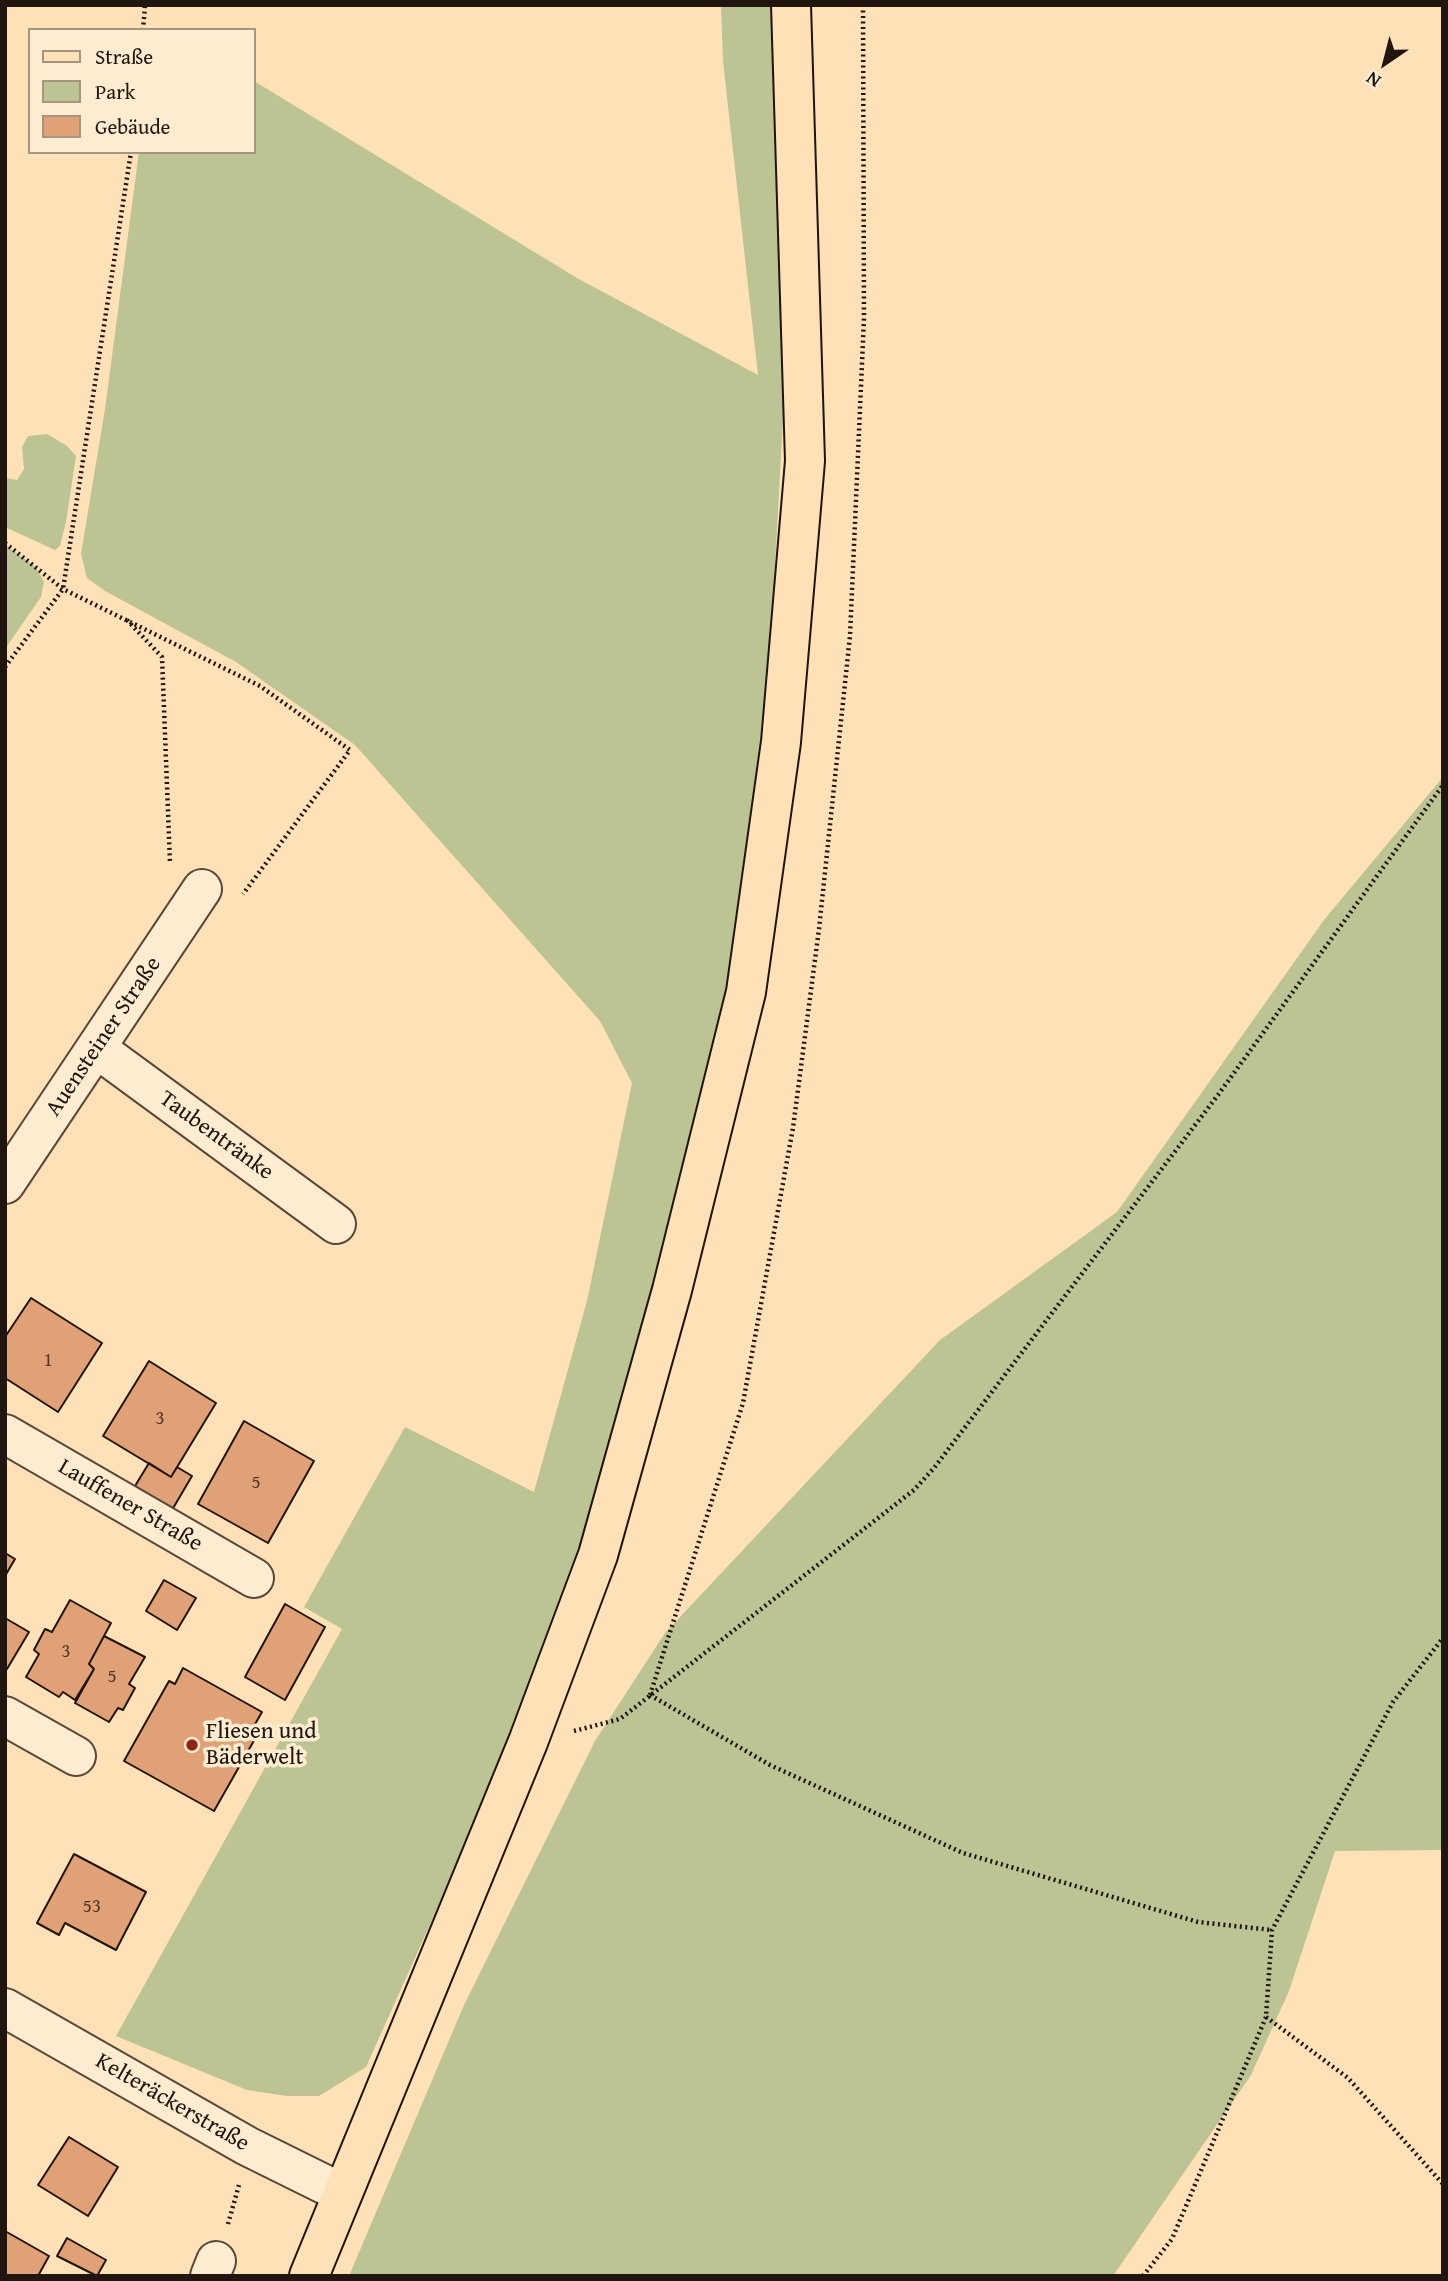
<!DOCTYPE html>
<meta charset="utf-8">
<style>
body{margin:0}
#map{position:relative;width:1448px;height:2281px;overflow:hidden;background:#fee1b7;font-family:"Gentium Book Plus",serif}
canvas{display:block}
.frame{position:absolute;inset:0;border:7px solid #20150f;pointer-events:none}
.legend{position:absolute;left:28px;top:28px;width:228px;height:126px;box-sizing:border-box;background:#feecd0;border:2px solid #a59683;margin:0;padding:9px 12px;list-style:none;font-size:21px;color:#20150f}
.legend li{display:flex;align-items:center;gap:14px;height:35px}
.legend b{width:35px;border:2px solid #a59683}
.north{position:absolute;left:1350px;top:28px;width:70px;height:70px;-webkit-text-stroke:5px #feecd0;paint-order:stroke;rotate:215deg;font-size:19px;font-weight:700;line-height:28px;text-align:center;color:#20150f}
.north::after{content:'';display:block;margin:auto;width:24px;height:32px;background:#20150f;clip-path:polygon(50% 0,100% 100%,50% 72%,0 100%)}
</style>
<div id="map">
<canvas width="1448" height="2281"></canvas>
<div class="frame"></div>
<ul class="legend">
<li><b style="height:9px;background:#fee1b7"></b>Straße</li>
<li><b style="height:19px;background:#bbc492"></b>Park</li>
<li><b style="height:19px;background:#dfa175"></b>Gebäude</li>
</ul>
<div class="north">N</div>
</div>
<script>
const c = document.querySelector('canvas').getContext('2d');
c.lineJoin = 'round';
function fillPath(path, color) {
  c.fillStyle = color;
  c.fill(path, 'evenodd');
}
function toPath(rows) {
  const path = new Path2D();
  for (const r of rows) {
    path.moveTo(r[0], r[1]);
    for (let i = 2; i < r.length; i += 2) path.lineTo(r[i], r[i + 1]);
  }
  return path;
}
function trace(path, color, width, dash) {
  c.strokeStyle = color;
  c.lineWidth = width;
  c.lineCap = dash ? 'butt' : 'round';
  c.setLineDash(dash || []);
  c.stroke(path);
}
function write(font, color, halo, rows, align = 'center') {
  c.font = font + ' "Gentium Book Plus",serif';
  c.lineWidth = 7;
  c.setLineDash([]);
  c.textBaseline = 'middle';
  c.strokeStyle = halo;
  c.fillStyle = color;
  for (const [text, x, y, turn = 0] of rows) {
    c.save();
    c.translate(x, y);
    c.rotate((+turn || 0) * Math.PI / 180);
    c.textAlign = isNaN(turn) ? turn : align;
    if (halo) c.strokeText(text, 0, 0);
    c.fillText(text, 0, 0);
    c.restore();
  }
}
fillPath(toPath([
 [721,5,773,5,787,346,770,656,759,768,726,999,604,1487,532,1685,441,1900,366,2067,319,2096,287,2096,247,2090,116,2036,342,1629,304,1607,405,1427,534,1492,587,1301,632,1083,600,1021,355,745,236,662,105,591,87,578,81,554,105,409,139,152,254,152,254,81,577,278,758,375,723,61],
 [47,434,67,446,76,456,66,522,60,546,55,550,5,527,5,478,17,480,24,469,22,447,28,436],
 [5,545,36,567,44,582,41,597,5,649],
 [1443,777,1443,1850,1335,1851,1289,1991,1251,2075,1113,2276,349,2276,464,2005,595,1741,665,1633,940,1340,1117,1212,1324,920]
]), '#bbc492');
const building = toPath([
 [31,1298,102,1343,58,1412,5,1378,5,1337,31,1298],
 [149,1361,216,1403,171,1477,103,1436,149,1361],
 [244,1421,314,1461,268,1543,198,1504,244,1421],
 [149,1463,171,1477,177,1467,192,1476,172,1510,135,1486,149,1463],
 [5,1553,15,1559,5,1576,5,1553],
 [164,1580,196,1598,177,1630,146,1611,164,1580],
 [70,1600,111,1623,89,1664,94,1669,75,1700,63,1692,59,1697,26,1677,39,1654,34,1650,45,1629,52,1632,70,1600],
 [285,1604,325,1627,285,1700,245,1677,285,1604],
 [5,1618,29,1632,7,1669,5,1668,5,1618],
 [104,1636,145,1657,129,1684,135,1688,123,1710,118,1708,109,1722,75,1703,94,1669,89,1664,104,1636],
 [183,1668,262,1712,254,1726,260,1730,214,1811,124,1761,169,1681,175,1684,183,1668],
 [74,1854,146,1892,116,1950,65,1923,59,1935,37,1923,74,1854],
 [69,2137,118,2167,88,2216,38,2185,69,2137],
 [5,2231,49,2256,38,2276,5,2276,5,2231],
 [67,2238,106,2260,97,2276,57,2256,67,2238]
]);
fillPath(building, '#dfa175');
trace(building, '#20150f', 2);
const minor = toPath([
 [96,1048,336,1224],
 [5,1184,202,889],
 [5,1434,254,1578],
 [5,1716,76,1756],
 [5,2008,247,2146,342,2193],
 [210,2276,216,2261]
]);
const major = toPath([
 [309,2276,528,1742,598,1555,672,1290,746,992,781,742,805,461,791,5]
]);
trace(minor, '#584839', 42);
trace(major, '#20150f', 42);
trace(toPath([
 [143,30,145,5],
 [5,543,63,589,260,686,350,750,243,894],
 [127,620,162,657,170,863],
 [5,667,63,589,131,152],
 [650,1695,743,1403,793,1128,819,929,850,636,864,318,863,5],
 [650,1695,770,1765,963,1853,1198,1922,1272,1930],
 [574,1731,620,1719,914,1490,934,1468,1218,1095,1443,785],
 [1266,2017,1348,2078,1443,2184],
 [228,2224,239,2185],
 [1143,2276,1172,2239,1266,2017,1272,1930,1393,1702,1443,1638]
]), '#20150f', 4.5, [2, 3.5]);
trace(minor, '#feecd0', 38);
trace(major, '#fee1b7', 38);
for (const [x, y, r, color] of [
 [192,1745,7,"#8f2418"]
]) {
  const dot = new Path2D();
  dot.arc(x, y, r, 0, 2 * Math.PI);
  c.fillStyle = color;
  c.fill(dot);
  trace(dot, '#feecd0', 2.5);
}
write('19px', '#503828', null, [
 ["1",48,1361],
 ["3",160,1419],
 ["5",256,1483],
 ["3",66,1652],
 ["5",112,1677],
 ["53",92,1907]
]);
write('23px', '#20150f', '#feecd0', [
 ["Auensteiner Straße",104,1037,-56],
 ["Taubentränke",216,1136,36],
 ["Lauffener Straße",130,1506,30],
 ["Kelteräckerstraße",172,2103,30]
]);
write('23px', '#20150f', '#feecd0', [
 ["Fliesen und",206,1732],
 ["Bäderwelt",206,1758]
], 'left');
</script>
